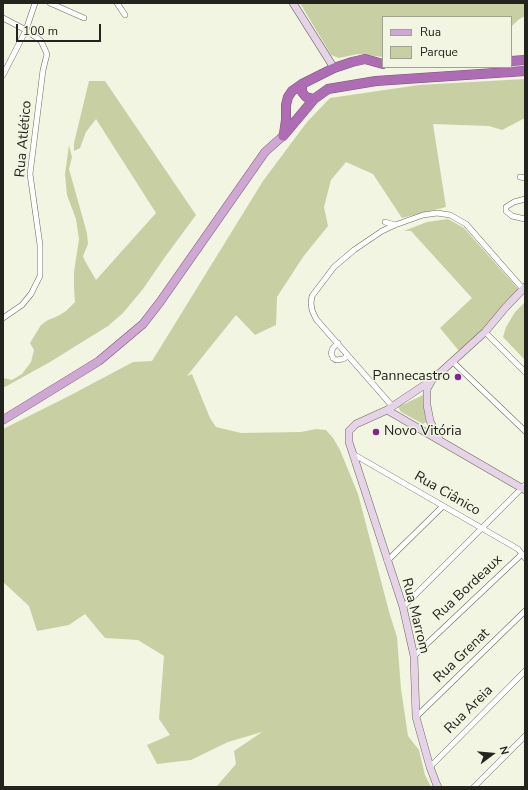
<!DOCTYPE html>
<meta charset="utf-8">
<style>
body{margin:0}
#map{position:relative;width:528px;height:790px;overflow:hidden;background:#f1f5e2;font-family:"Nunito Sans",sans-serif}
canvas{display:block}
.frame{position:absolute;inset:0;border:4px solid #22241d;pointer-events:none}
.legend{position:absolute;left:382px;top:16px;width:130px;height:52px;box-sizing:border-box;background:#f1f5e2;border:1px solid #9ea193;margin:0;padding:5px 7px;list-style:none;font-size:12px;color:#22241d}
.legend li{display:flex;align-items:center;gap:8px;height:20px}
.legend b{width:20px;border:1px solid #9ea193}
.north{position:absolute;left:472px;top:734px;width:40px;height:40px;-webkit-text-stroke:3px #f1f5e2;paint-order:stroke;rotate:74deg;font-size:11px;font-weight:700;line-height:16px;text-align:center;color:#22241d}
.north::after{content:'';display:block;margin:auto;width:14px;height:18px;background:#22241d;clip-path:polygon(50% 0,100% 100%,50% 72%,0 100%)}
.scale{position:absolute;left:16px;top:24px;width:85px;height:18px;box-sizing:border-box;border:2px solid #22241d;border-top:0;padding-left:5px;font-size:12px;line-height:14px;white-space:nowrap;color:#22241d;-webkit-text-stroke:3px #f1f5e2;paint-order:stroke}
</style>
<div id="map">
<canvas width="528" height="790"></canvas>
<div class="frame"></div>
<ul class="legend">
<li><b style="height:5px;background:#cea7d2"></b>Rua</li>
<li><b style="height:11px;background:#c8d0a3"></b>Parque</li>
</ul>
<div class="north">N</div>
<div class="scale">100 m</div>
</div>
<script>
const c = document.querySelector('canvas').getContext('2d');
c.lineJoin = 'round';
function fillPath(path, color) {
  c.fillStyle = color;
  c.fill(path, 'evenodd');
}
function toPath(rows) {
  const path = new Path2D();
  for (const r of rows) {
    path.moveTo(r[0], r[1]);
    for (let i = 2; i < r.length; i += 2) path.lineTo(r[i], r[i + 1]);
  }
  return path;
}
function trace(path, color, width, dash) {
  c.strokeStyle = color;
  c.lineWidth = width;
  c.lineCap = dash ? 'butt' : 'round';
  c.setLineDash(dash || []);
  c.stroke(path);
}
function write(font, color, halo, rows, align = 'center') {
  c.font = font + ' "Nunito Sans",sans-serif';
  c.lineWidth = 3;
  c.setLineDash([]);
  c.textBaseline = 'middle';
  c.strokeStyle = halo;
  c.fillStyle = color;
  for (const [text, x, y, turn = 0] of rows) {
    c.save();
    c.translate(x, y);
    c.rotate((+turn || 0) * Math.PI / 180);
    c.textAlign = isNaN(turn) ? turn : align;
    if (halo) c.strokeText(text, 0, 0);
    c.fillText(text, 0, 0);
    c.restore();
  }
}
fillPath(toPath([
 [300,3,525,3,525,16,518,20,511,27,511,17,383,17,383,57,358,54,339,58,331,55],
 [525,79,525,118,502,130,489,126,433,124,446,207,402,218,373,174,346,162,331,180,324,207,328,226,303,257,277,297,276,325,255,335,236,315,187,376,192,374,210,418,216,427,241,433,301,432,316,429,326,430,333,438,340,450,358,494,390,615,397,637,401,689,408,736,419,750,425,775,431,787,216,787,236,764,234,751,262,732,228,742,191,760,157,764,147,745,170,735,159,719,164,656,138,640,105,638,85,614,69,625,37,631,29,606,3,582,3,429,69,396,133,362,152,361,263,181,307,122,330,98,419,85],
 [89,81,105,81,196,215,165,257,143,289,123,313,108,326,50,362,3,388,3,378,12,380,22,374,31,362,34,350,30,343,41,325,48,320,58,316,66,311,75,302,74,289,74,272,79,239,76,219,67,195,65,174,69,145,72,157,69,169,87,233,88,244,83,256,85,261,96,280,156,213,96,119,86,132,80,148,74,151,74,143],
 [448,219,464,228,520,291,483,330,459,351,440,328,472,298,411,231,404,231,427,222],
 [525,302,525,360,503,337,506,327,515,312],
 [423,395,426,422,423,424,401,412,398,407]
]), '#c8d0a3');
const street = toPath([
 [50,3,84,18],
 [117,3,125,15],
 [3,18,26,30,41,41,47,54,43,70,30,174,40,245,40,276,31,294,22,305,3,318],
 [3,75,26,30,35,3],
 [520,177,525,178],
 [525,199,514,202,506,207,506,211,512,216,525,219],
 [385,222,395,225],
 [485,332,525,372],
 [338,343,333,348,331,353,333,358,336,360,343,359,348,356],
 [453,362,525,431],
 [393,407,316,319,312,310,311,303,312,296,334,267,354,250,382,231,395,225,423,215,437,213,450,215,466,224,523,289],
 [353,454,518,549,525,558],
 [387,561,443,506],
 [403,607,525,485],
 [414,656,522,554],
 [416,717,525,611],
 [430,767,525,671],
 [474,787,525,736]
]);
const secondary = toPath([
 [293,3,334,68],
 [432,380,387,410,356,424,349,431,349,442,403,607,414,656,416,717,430,767,436,783,438,787],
 [387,410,525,490],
 [439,439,430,421,427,405,427,389,432,380,485,332,505,308,525,287]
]);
const primary = toPath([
 [3,420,99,361,143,324,160,302,265,152,283,136]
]);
const highway = toPath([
 [511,61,525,60],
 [302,84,302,92,306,97,314,99],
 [284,134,286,120,286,105,288,97,292,91,302,84,334,68,352,62,365,59,383,64],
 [283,136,314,99,328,89,376,81,525,71]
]);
trace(street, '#686c5b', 6);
trace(secondary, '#686c5b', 8);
trace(primary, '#7c537f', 9);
trace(highway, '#7c537f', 10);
trace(street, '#fff', 5);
trace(secondary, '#e6d3e8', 7);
trace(primary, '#cea7d2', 8);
trace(highway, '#ad6cb4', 9);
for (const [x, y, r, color] of [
 [458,377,4,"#83238e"],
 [376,432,4,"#83238e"]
]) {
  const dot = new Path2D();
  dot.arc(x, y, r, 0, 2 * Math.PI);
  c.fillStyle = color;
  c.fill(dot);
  trace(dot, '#f1f5e2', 1.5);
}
write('14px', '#22241d', '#f1f5e2', [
 ["Rua Atlético",24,139,-85],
 ["Rua Ciânico",447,494,30],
 ["Rua Bordeaux",468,588,-43],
 ["Rua Marrom",415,616,76],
 ["Rua Grenat",462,656,-44],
 ["Rua Areia",469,710,-45]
]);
write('14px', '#22241d', '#f1f5e2', [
 ["Pannecastro",450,377],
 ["Novo Vitória",384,432,"left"]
], 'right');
</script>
